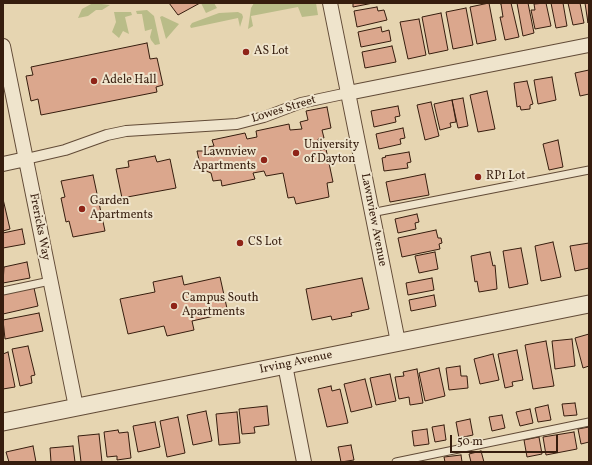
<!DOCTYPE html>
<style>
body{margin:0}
#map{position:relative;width:592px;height:465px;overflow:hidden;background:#e6d5b1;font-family:Vollkorn,serif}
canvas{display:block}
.frame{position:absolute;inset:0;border:4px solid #361d0e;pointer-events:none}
.scale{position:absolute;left:450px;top:435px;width:108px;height:18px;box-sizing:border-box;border:2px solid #361d0e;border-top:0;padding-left:5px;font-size:12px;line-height:14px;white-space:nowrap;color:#361d0e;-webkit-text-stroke:3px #efe4cc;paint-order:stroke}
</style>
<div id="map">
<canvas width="592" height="465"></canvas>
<div class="frame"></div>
<div class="scale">50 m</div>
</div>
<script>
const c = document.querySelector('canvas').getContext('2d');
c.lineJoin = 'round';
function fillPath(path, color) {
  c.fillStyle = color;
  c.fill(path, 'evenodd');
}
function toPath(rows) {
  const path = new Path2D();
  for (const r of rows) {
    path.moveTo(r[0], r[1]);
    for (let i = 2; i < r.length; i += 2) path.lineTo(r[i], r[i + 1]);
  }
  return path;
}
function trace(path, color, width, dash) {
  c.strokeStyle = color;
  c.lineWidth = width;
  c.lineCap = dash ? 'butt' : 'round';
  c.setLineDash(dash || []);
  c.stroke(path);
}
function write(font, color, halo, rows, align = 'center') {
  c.font = font + ' Vollkorn,serif';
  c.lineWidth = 4;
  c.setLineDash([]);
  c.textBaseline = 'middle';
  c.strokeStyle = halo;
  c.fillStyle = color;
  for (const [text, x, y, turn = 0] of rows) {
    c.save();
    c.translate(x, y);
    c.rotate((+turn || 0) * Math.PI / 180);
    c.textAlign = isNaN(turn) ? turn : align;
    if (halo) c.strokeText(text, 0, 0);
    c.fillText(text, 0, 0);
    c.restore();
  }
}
fillPath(toPath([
 [93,3,110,5,102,10,96,10,88,16,78,18,82,9],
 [201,3,214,3,217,8,206,13],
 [254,3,316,3,318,15,302,17,298,7,251,16,253,26,248,29,251,8],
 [147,10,154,16,160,44,155,45,151,40,150,37,152,29,145,31,142,14,137,14,136,11],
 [114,12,131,12,132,15,125,17,129,34,123,31,119,38,112,32,116,22],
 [238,12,242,14,243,17,240,27,238,18,191,28,190,26,192,23,219,13],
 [162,16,179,24,166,39,160,17]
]), '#b9bc88');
const building = toPath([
 [169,3,200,3,178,15,169,3],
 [353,3,373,3,353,7,353,3],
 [489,3,496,40,477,44,470,7,489,3],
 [498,3,511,3,519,37,505,40,500,17,503,17,501,4,498,3],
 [517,3,528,3,534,33,523,36,517,3],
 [546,3,551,26,535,29,531,10,535,10,534,4,546,3],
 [551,3,563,3,567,26,556,28,551,3],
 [568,3,580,3,584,23,573,25,568,3],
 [585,3,589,3,588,23,585,3],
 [377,7,378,11,384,10,387,20,357,27,354,11,377,7],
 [466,8,473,45,453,49,446,12,466,8],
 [441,13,448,50,429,54,422,17,441,13],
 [419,19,426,55,408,59,400,22,419,19],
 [381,27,382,32,389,30,391,41,361,47,358,32,381,27],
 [147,43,150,59,157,58,163,85,156,87,157,92,41,115,38,99,31,101,26,76,33,75,31,67,147,43],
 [392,46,396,62,365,68,362,52,392,46],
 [589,70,589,94,580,96,575,73,589,70],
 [552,77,556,100,538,104,534,80,552,77],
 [527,81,533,104,530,105,530,109,521,110,520,106,517,107,514,83,527,81],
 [487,91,495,129,478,132,470,95,487,91],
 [463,98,468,126,458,128,452,100,463,98],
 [452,100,456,122,450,123,451,127,440,130,434,104,452,100],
 [431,102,439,136,425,140,417,105,431,102],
 [398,106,400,116,395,117,396,122,374,127,371,111,398,106],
 [327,107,331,128,322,130,324,138,318,139,320,150,326,149,333,182,327,183,329,197,296,204,294,197,288,198,283,173,266,176,264,171,253,173,255,179,222,186,221,180,213,181,211,173,201,169,197,151,207,151,206,147,214,146,212,140,245,133,247,139,257,137,256,131,289,124,290,130,302,129,300,122,308,120,306,111,327,107],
 [403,128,405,138,400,139,401,144,379,149,376,134,403,128],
 [558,140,563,167,549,170,543,144,558,140],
 [409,152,411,162,407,163,408,168,384,171,382,158,386,157,385,156,409,152],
 [155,156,157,162,170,159,176,188,122,198,116,169,129,167,128,161,155,156],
 [425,174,429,195,390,202,386,182,425,174],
 [93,175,105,231,73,237,69,221,66,222,61,198,65,197,61,181,93,175],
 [3,199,10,229,3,231,3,199],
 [417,214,419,222,415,223,416,229,398,233,395,219,417,214],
 [22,229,25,244,3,248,3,233,22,229],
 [436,230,438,238,441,238,442,243,439,244,440,249,402,257,398,238,436,230],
 [553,242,561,277,541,281,535,246,553,242],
 [589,243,589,268,575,271,570,246,589,243],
 [521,248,528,284,509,288,503,251,521,248],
 [435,252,438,269,419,273,415,256,435,252],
 [490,252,493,266,495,265,497,289,479,292,477,281,475,282,471,256,490,252],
 [27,262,30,278,3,283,4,267,27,262],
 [182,276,184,285,220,277,228,313,192,321,194,330,167,336,164,326,128,334,120,299,155,292,153,282,182,276],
 [362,278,369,309,351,313,352,316,332,320,331,316,312,320,306,289,362,278],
 [432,278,434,290,408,295,406,283,432,278],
 [34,288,38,306,3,314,3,294,34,288],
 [434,295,436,306,411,311,409,300,434,295],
 [39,313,43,331,5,339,3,320,39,313],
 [589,334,589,366,583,368,575,338,589,334],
 [572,339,575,366,555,369,552,341,572,339],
 [546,341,554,386,533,389,525,345,546,341],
 [28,346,35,375,31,376,32,383,20,386,12,349,28,346],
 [517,350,523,380,512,382,513,386,505,388,498,354,517,350],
 [8,352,15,387,3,389,3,354,8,352],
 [493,354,499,380,480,384,474,359,493,354],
 [460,366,461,376,467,376,468,388,449,390,446,368,460,366],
 [439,368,445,396,425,401,419,373,439,368],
 [417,369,423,403,410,405,409,397,399,399,395,377,404,376,403,372,417,369],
 [390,374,396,401,376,405,370,378,390,374],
 [365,379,372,407,351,412,344,384,365,379],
 [331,386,332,391,340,389,348,423,327,427,318,389,331,386],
 [575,403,577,415,564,416,562,404,575,403],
 [548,405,551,420,538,422,535,408,548,405],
 [267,406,269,425,254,427,255,433,242,434,239,409,267,406],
 [530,409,533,423,520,426,516,412,530,409],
 [206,411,212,441,193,445,187,415,206,411],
 [237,412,240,443,219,445,216,414,237,412],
 [502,415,505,428,492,431,489,417,502,415],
 [178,417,185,453,167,457,160,421,178,417],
 [470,419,473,435,459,438,456,422,470,419],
 [155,422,160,447,138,452,133,426,155,422],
 [444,425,446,440,435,442,432,427,444,425],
 [589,427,589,442,581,444,578,429,589,427],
 [427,429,429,444,414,446,412,431,427,429],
 [118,430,119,433,128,432,131,458,117,460,117,456,107,457,104,432,118,430],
 [574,432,577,449,546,455,543,437,574,432],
 [99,434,102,462,81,462,78,436,99,434],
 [539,437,542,454,527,457,524,440,539,437],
 [351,445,354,460,341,462,338,447,351,445],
 [33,446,36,462,9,462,6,452,33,446],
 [73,446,75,462,51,462,50,448,73,446],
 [481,451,484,462,471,462,469,454,481,451],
 [461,455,462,462,445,462,444,457,461,455]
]);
fillPath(building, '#dba78d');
trace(building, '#361d0e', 1);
const service = toPath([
 [371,213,589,170],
 [3,291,50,281],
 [396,462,589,422]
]);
const pedestrian = toPath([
 [26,159,65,150,107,135,126,131,237,124,264,117,301,103,348,93]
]);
const minor = toPath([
 [330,3,398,342],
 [3,46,76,407],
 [348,93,589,45],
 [3,164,26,159],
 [285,365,304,462]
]);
const tertiary = toPath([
 [3,422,589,304]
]);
trace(service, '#624b37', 9);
trace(pedestrian, '#624b37', 12);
trace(minor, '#624b37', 16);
trace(tertiary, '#624b37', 19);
trace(service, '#efe4cc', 7);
trace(pedestrian, '#efe4cc', 10);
trace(minor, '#efe4cc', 14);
trace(tertiary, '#efe4cc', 17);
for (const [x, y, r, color] of [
 [246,52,4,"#8f2418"],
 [94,81,4,"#8f2418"],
 [296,153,4,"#8f2418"],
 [264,160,4,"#8f2418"],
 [478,177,4,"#8f2418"],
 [82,209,4,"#8f2418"],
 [240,243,4,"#8f2418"],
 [174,306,4,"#8f2418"]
]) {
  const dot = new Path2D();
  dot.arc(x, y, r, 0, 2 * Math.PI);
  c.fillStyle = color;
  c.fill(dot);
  trace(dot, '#efe4cc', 1.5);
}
write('12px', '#361d0e', '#efe4cc', [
 ["AS Lot",254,52],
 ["Adele Hall",102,81],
 ["University",304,146],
 ["of Dayton",304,160],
 ["Lawnview",256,153,"right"],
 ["Apartments",256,167,"right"],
 ["RP1 Lot",486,177],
 ["Garden",90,202],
 ["Apartments",90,216],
 ["CS Lot",248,243],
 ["Campus South",182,299],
 ["Apartments",182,313]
], 'left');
write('12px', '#361d0e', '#efe4cc', [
 ["Lowes Street",284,110,-17],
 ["Lawnview Avenue",373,220,79],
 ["Frericks Way",39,227,79],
 ["Irving Avenue",296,363,-12]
]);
</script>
